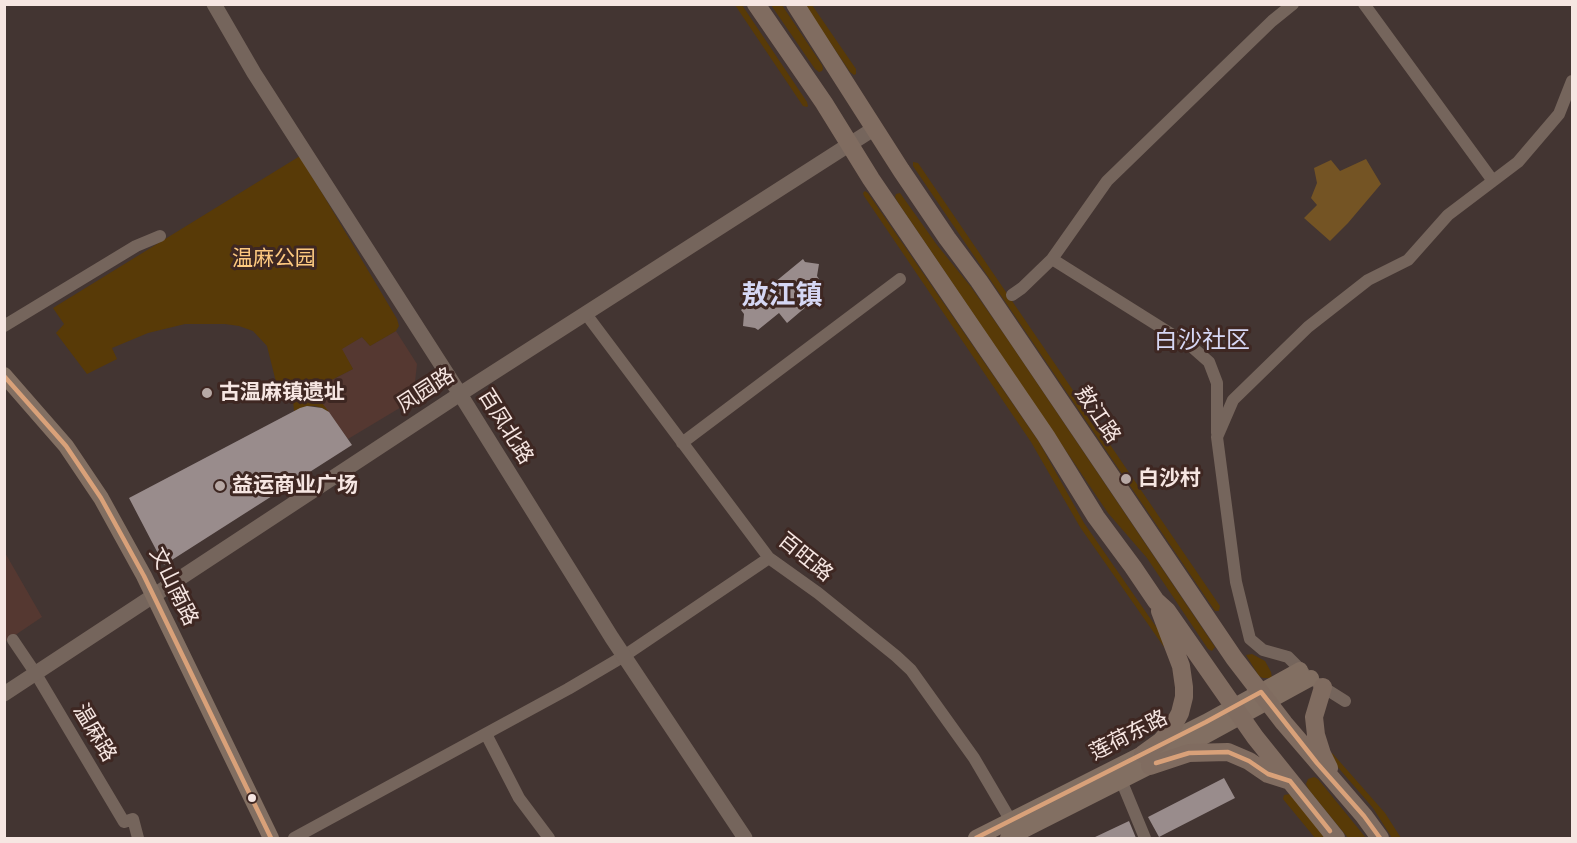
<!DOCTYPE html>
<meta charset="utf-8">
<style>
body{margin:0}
#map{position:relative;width:1577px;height:843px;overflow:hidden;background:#433532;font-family:"Space Grotesk",sans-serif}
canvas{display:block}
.frame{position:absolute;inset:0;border:6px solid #f6e6e2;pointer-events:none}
</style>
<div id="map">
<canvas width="1577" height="843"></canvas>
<div class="frame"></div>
</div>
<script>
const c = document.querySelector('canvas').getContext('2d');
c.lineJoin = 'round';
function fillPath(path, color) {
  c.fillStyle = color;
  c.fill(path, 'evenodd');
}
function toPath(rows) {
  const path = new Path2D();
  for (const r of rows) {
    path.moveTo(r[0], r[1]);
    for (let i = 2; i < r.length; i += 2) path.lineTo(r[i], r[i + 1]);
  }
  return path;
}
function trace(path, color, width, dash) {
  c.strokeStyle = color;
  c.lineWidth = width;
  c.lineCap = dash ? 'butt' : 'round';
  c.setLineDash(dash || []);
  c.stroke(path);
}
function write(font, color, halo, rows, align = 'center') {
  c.font = font + ' "Space Grotesk","Noto Sans SC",sans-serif';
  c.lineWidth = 6;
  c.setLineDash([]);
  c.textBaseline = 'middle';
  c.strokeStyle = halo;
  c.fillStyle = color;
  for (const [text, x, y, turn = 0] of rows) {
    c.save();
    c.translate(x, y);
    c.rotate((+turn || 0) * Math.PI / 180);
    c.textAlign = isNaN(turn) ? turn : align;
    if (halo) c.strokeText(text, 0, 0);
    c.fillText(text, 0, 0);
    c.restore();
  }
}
fillPath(toPath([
 [396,331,417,364,413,400,348,439,312,390,353,369,341,349,362,337,370,346],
 [4,551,42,617,5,642,4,642]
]), '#553831');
fillPath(toPath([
 [735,5,742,5,807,102,808,106,807,107,803,106],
 [771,5,782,5,822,65,823,69,822,71,819,72,815,69],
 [805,5,812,5,856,69,856,74,854,75,850,72],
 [300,156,397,319,399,326,396,331,370,346,362,337,342,349,353,369,312,390,329,412,322,408,315,406,307,406,294,411,293,400,276,382,267,346,253,331,239,326,225,324,185,324,148,333,112,348,117,359,87,374,56,333,64,324,53,308],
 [913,162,918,163,1220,606,1219,611,1215,611,913,166],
 [865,191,868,193,1039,442,1084,523,1168,644,1164,647,1080,527,1031,442,864,196,863,193],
 [900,193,937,245,971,287,1008,340,1215,647,1212,651,1208,649,1147,558,1108,513,897,201,895,197,896,194],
 [1252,654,1265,661,1271,672,1272,678,1263,678,1259,676,1246,655],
 [1330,752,1333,754,1385,813,1401,838,1392,838,1373,808,1329,757],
 [1314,777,1318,779,1366,838,1348,838,1309,790,1306,784,1308,779],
 [1290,794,1326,838,1315,838,1283,799,1284,795]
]), '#583a07');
fillPath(toPath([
 [1366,159,1381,184,1348,223,1330,241,1304,218,1317,205,1311,198,1317,183,1314,168,1331,160,1340,171]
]), '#745424');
fillPath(toPath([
 [803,259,805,262,819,264,817,276,819,279,799,296,807,306,787,323,779,313,758,330,755,328,743,326,744,314,741,310],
 [307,406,322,408,329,412,352,445,164,565,129,498,300,408],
 [1224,778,1235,798,1159,837,1148,817],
 [1129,821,1136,838,1093,838]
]), '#998c8c');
trace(toPath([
 [1364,4,1493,181],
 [1052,259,1192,347,1209,362,1217,383,1217,433],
 [1012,295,1022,288,1052,259,1107,181,1272,21,1293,4],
 [586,314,769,558,818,593,896,656,911,670,974,758,1011,821],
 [4,326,136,246,160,236],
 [682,443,900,279],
 [13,640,36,674,124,822,133,819,138,838],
 [1304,673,1288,657,1263,650,1250,639,1236,582,1217,437,1233,400,1308,327,1368,280,1408,260,1448,215,1518,162,1559,114,1572,81],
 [1318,684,1345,701],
 [486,734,519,798,549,838],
 [1121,780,1145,838],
 [294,838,568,689,624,656,769,558]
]), '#75655c', 12);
trace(toPath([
 [214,4,254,73,460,394,612,638,745,838],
 [4,694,460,394,875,128]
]), '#75655c', 15);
trace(toPath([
 [4,375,66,446,101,498,144,576,271,838],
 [976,838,1206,722,1300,670],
 [1008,838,1150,766,1311,678]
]), '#826f62', 16);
trace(toPath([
 [756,4,824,103,871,179,1046,436,1096,517,1133,567,1156,601,1167,611,1255,737,1336,838],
 [795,4,901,170,947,238,979,281,1234,658,1284,723,1364,816,1380,838],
 [1323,687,1314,717,1316,735,1322,754,1329,768],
 [1143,754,1161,741,1172,728,1180,713,1184,697,1184,687,1181,666,1160,611],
 [1150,766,1189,753,1228,752,1249,761,1268,774,1290,781]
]), '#806c60', 18);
trace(toPath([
 [4,376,66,446,101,498,144,576,271,838],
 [1156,763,1189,753,1228,752,1249,761,1268,774,1290,781,1330,831],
 [976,838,1206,722,1261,692,1317,763,1364,816,1380,838]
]), '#d9a179', 4.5);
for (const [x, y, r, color] of [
 [207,393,6,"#b7a8a4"],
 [1126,479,6,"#b7a8a4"],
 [220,486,6,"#b7a8a4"],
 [252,798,5,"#f6e6e2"]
]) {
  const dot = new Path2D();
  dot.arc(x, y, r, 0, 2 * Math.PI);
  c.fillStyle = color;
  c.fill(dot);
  trace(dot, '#3e2722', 2);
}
write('21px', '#fdc980', '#3e2722', [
 ["温麻公园",274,259]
]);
write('21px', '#f6e6e2', '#3e2722', [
 ["凤园路",426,391,-33],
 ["敖江路",1097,415,56],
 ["百凤北路",505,427,58],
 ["百旺路",805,558,39],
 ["文山南路",173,587,64],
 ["温麻路",94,733,59],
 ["莲荷东路",1129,736,-27]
]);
write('bold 21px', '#f6e6e2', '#3e2722', [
 ["古温麻镇遗址",219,393],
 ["白沙村",1138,479],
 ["益运商业广场",232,486]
], 'left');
write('24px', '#d6d7f4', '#3e2722', [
 ["白沙社区",1202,341]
]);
write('bold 27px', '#d6d7f4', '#3e2722', [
 ["敖江镇",782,297]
]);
</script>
